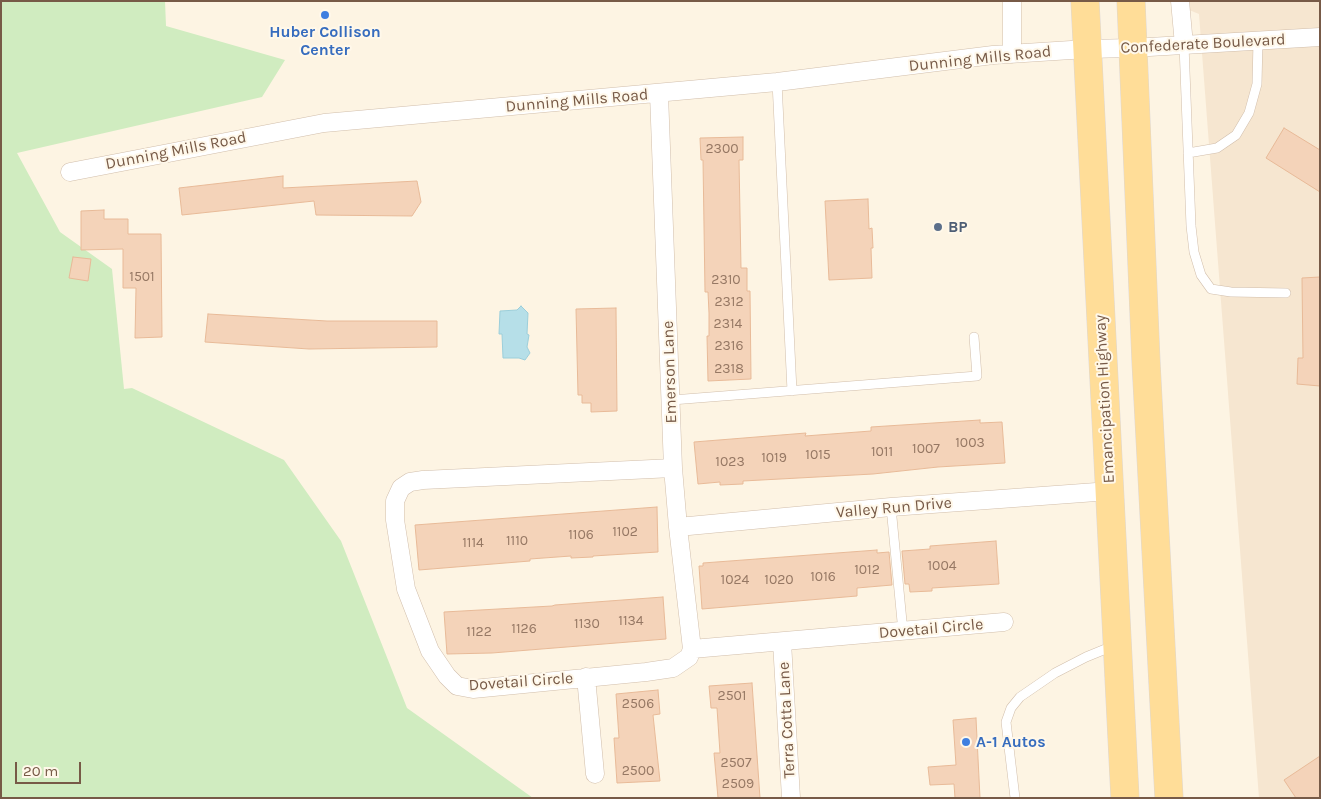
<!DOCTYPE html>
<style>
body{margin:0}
#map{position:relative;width:1321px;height:799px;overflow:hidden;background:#fdf4e3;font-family:Karla,sans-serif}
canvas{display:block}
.frame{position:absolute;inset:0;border:2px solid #775a47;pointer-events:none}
.scale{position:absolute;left:15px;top:762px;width:66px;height:22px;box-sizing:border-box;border:2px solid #775a47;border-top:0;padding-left:6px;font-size:15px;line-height:18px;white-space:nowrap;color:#775a47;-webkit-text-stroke:4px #fff8ea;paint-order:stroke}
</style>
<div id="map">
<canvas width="1321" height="799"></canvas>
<div class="frame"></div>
<div class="scale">20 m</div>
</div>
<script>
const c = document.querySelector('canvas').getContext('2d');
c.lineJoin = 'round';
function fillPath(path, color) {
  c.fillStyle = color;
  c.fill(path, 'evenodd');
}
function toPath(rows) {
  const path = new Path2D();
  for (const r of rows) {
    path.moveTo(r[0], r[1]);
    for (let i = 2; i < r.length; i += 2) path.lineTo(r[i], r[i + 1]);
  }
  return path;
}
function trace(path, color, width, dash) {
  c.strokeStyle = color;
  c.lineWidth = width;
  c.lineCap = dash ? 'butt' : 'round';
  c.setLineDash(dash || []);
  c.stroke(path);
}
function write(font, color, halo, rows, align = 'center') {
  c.font = font + ' Karla,sans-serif';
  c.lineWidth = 4;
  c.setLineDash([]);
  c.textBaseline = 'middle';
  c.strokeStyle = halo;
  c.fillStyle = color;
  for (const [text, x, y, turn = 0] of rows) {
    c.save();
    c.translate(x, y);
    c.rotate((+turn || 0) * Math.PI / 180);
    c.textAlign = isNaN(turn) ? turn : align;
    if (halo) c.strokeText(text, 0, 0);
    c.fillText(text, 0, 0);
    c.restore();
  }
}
fillPath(toPath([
 [1167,1,1320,1,1320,798,1259,798,1199,14]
]), '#f6e6d0');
fillPath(toPath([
 [1,1,165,1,166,26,285,60,262,97,17,153,60,232,112,269,124,389,132,388,284,460,341,541,407,708,533,798,1,798]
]), '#d0ecc0');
const water = toPath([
 [521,306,528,313,527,334,529,335,527,347,530,353,525,360,519,358,503,358,502,334,499,334,500,311,517,310,521,306]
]);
fillPath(water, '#b6dfe8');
trace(water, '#9cceda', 1);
const building = toPath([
 [1284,128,1320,150,1320,192,1266,158,1284,128],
 [743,137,743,160,739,160,741,268,747,268,747,291,750,291,751,379,708,381,707,336,709,336,709,313,708,292,705,292,703,160,701,160,700,138,743,137],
 [283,176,283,188,417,181,421,202,412,216,316,215,314,201,182,215,179,188,283,176],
 [868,199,869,229,872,228,873,248,871,248,872,278,829,280,825,201,868,199],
 [104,210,104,219,128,219,128,234,161,234,162,337,135,338,136,288,123,288,123,249,81,250,81,211,104,210],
 [73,257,91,259,88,281,69,278,73,257],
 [1320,277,1320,386,1297,384,1298,358,1303,358,1302,278,1320,277],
 [616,308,617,411,591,412,591,403,582,403,582,395,578,395,576,309,616,308],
 [208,314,327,321,437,321,437,347,309,349,205,342,208,314],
 [980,420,980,423,1002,422,1005,463,938,467,873,474,743,481,743,484,720,485,720,482,698,484,694,442,806,433,805,436,871,431,871,427,980,420],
 [657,507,658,552,593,556,593,557,571,558,571,556,530,559,530,561,419,570,415,525,657,507],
 [996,541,999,584,932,588,932,591,910,592,909,584,905,584,902,551,930,549,930,546,996,541],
 [877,550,877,553,889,552,892,585,857,588,857,596,702,609,699,566,703,566,703,563,877,550],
 [663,597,666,639,492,653,447,654,444,612,552,606,555,605,663,597],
 [752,683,760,798,718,798,714,753,720,753,717,708,711,708,709,686,752,683],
 [658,690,660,714,653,715,660,781,617,783,614,738,619,738,616,694,658,690],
 [976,718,980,798,955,798,954,784,930,785,928,767,956,765,953,720,976,718],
 [1320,756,1320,798,1296,798,1284,780,1320,756]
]);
fillPath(building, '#f4d3b9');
trace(building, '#e8ba98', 1);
const service = toPath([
 [1184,45,1191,226,1194,252,1201,275,1211,289,1231,292,1286,293],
 [777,82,792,391],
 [1188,153,1217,148,1236,135,1249,113,1257,84,1258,41],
 [672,400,977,376,974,337],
 [891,507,903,632],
 [1015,798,1006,722,1011,708,1020,697,1055,673,1086,657,1113,646]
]);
const minor = toPath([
 [1180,1,1184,45],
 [1012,54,1012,1],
 [659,94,673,468,678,527,692,649],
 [70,172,324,123,777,82,993,55,1087,49,1132,48,1320,37],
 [673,468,423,480,410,482,401,488,395,501,395,520,406,589,430,651,447,676,457,686,473,689,646,672,673,668,689,657,692,649,1004,622],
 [678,527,891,507,1110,491],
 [782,642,791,798],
 [586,677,595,774]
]);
const primary = toPath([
 [1085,1,1125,798],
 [1131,1,1146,362,1169,798]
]);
trace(service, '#d1beab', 10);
trace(minor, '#d1beab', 19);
trace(primary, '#ded7d3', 29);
trace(service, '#fff', 9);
trace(minor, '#fff', 18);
trace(primary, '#ffdd98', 28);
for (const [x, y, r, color] of [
 [325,15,5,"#3f7fe0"],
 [938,227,5,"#5c6f8a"],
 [966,742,5,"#3f7fe0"]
]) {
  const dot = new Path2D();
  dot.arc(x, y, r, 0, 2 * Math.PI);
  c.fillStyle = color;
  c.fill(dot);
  trace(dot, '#fff8ea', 2);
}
write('14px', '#967864', null, [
 ["2300",722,149],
 ["1501",142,277],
 ["2310",726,280],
 ["2312",729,302],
 ["2314",728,324],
 ["2316",729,346],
 ["2318",729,369],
 ["1003",970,443],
 ["1007",926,449],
 ["1011",882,452],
 ["1015",818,455],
 ["1019",774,458],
 ["1023",730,462],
 ["1102",625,532],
 ["1106",581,535],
 ["1110",517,541],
 ["1114",473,543],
 ["1004",942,566],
 ["1012",867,570],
 ["1016",823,577],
 ["1024",735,580],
 ["1020",779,580],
 ["1134",631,621],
 ["1130",587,624],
 ["1126",524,629],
 ["1122",479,632],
 ["2501",732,696],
 ["2506",638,704],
 ["2507",736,763],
 ["2500",638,771],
 ["2509",738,784]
]);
write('bold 16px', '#366cbe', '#fff8ea', [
 ["Huber Collison",325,32],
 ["Center",325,50],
 ["A-1 Autos",976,742,"left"]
]);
write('16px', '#775a47', '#fff8ea', [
 ["Confederate Boulevard",1203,44,-3],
 ["Dunning Mills Road",980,59,-6],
 ["Dunning Mills Road",577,101,-5],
 ["Dunning Mills Road",176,151,-11],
 ["Emerson Lane",670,372,-92],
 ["Emancipation Highway",1105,399,-93],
 ["Valley Run Drive",894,508,-5],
 ["Dovetail Circle",931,629,-5],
 ["Dovetail Circle",521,682,-4],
 ["Terra Cotta Lane",787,720,-93]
]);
write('bold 16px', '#4e5e75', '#fff8ea', [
 ["BP",948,227]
], 'left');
</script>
